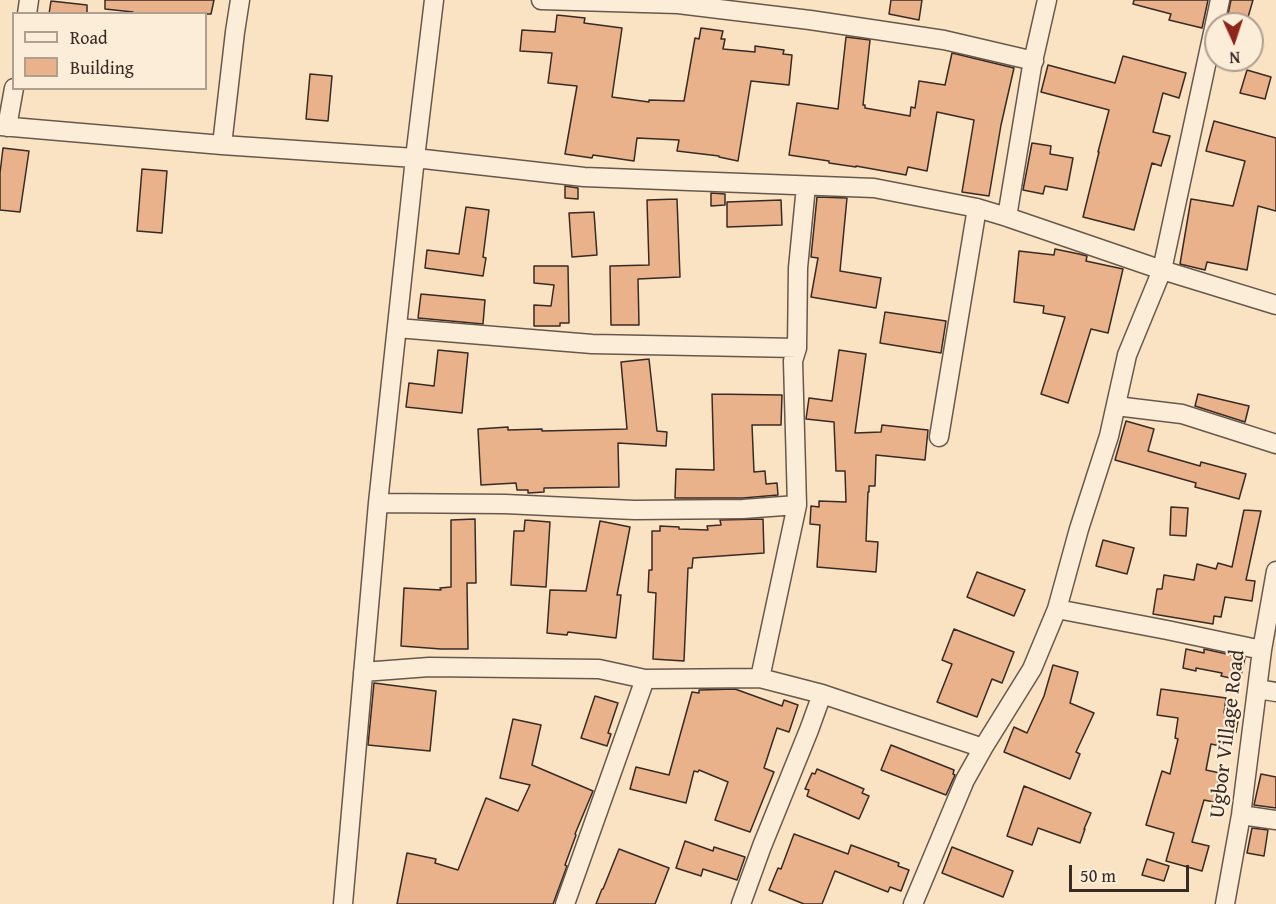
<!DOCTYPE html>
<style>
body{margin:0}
#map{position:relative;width:1276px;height:904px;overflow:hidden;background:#fae3c3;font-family:"Gentium Book Plus",serif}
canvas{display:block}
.legend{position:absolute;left:12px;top:12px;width:195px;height:78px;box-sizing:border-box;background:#fcedd8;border:2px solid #ae9f90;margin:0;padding:8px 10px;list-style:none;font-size:18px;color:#382a24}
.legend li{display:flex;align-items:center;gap:12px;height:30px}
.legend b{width:30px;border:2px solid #ae9f90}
.north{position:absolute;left:1204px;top:12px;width:60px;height:60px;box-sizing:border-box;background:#fcedd8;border:2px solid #ae9f90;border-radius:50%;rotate:177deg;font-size:16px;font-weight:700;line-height:24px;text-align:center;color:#382a24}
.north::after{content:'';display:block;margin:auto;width:21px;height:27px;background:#8f2418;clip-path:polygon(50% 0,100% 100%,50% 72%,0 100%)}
.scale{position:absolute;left:1069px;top:865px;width:120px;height:27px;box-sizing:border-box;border:3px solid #382a24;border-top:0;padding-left:8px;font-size:18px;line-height:21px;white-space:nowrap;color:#382a24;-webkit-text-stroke:4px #fcedd8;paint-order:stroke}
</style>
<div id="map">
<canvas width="1276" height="904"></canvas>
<ul class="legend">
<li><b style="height:8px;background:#fcedd8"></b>Road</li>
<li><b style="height:16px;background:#e9b28b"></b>Building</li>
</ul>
<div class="north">N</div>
<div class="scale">50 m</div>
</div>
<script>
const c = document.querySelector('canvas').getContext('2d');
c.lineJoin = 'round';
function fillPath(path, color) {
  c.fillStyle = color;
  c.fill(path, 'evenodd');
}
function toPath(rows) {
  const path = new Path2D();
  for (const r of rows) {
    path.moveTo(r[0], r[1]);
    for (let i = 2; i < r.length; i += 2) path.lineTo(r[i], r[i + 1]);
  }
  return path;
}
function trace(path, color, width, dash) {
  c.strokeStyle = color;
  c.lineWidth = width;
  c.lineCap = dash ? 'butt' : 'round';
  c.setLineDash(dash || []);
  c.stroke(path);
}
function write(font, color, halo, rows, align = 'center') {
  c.font = font + ' "Gentium Book Plus",serif';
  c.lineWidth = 4.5;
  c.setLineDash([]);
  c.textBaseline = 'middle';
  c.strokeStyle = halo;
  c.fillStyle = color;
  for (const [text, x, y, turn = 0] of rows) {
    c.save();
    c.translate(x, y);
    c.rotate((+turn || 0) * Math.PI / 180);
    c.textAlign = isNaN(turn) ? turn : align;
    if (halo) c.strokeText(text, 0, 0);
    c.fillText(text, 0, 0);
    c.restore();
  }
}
const building = toPath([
 [105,0,214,0,211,14,133,14,133,12,105,9,105,0],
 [891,0,922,0,919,20,889,14,891,0],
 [1134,0,1208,0,1202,28,1169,20,1171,14,1133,4,1134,0],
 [1231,0,1253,0,1246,24,1226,24,1231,0],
 [51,1,87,5,87,14,49,14,51,1],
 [557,15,585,18,584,23,622,28,612,97,649,102,649,100,684,101,695,38,699,39,701,28,723,31,721,39,725,39,723,49,755,52,755,46,784,50,783,54,792,55,789,85,751,81,738,161,719,157,719,156,677,151,679,140,637,138,634,161,593,155,592,158,565,154,577,86,548,83,552,53,520,51,522,30,555,32,557,15],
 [846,37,870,40,863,105,865,105,865,108,910,116,911,107,915,108,919,81,945,85,952,53,1014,68,1001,125,989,196,962,192,974,120,937,112,927,171,908,167,906,175,856,166,856,167,829,163,829,161,789,155,797,103,838,109,846,37],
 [1123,56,1186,73,1179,98,1163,93,1153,132,1170,136,1161,166,1152,163,1134,230,1083,217,1099,152,1098,152,1109,110,1041,92,1048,65,1115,83,1123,56],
 [1247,70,1271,77,1265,99,1240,93,1247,70],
 [310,74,332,76,328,121,306,119,310,74],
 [1214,121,1276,138,1276,211,1258,206,1247,270,1207,262,1205,270,1180,264,1191,199,1233,206,1245,161,1206,151,1214,121],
 [1032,143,1051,146,1050,154,1073,158,1067,190,1045,186,1043,194,1023,190,1032,143],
 [3,148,29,151,20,212,0,210,0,173,3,148],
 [142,169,167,171,162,233,137,231,142,169],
 [565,186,578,188,578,199,565,198,565,186],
 [711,193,725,194,725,205,711,206,711,193],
 [817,197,847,198,840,271,881,278,876,308,811,297,818,258,811,257,817,197],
 [677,199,680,277,638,279,639,325,611,325,610,266,649,265,647,200,677,199],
 [781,200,782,225,727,227,727,202,781,200],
 [466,207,489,210,483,257,486,258,483,276,425,268,427,250,459,254,466,207],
 [594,212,597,255,572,257,569,213,594,212],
 [1055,249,1079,254,1087,256,1086,261,1123,269,1108,333,1091,329,1068,403,1041,394,1065,317,1043,313,1044,306,1014,302,1019,251,1054,255,1055,249],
 [534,266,568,266,569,323,560,323,560,326,534,326,534,305,551,306,554,285,534,283,534,266],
 [421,294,485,300,483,324,418,318,421,294],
 [885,312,946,321,941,353,880,343,885,312],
 [438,350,468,353,462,413,406,407,409,383,434,386,438,350],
 [839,350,866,354,855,433,881,432,882,425,928,430,925,460,876,455,875,486,869,486,869,492,868,492,866,541,878,542,876,572,817,567,820,525,810,524,811,506,819,507,819,501,846,502,845,471,836,471,834,422,806,419,809,398,832,401,839,350],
 [649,359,657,431,667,432,666,446,618,443,619,487,544,488,544,492,528,493,528,490,517,490,516,483,481,485,478,429,508,427,508,430,542,429,542,431,627,429,621,362,649,359],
 [712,394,782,395,781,425,752,425,754,472,765,471,766,484,777,483,778,495,743,498,675,498,676,469,714,470,712,394],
 [1198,394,1249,406,1245,422,1195,406,1198,394],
 [1126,421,1154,429,1148,451,1200,466,1201,462,1246,474,1239,499,1195,487,1196,483,1115,460,1126,421],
 [1171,507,1188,508,1186,536,1170,535,1171,507],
 [1244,510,1261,511,1246,580,1255,581,1252,601,1225,597,1221,617,1214,616,1213,624,1153,614,1157,589,1162,589,1164,575,1194,580,1197,564,1216,569,1218,563,1232,567,1244,510],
 [475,519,476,583,467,583,468,649,441,649,401,646,404,588,441,590,440,588,451,587,451,520,475,519],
 [763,519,764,553,693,558,692,568,688,568,684,661,653,659,656,593,648,592,649,570,652,570,652,531,660,531,660,526,679,527,679,529,708,530,707,526,721,525,720,520,763,519],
 [525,520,550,522,546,587,511,585,514,531,524,531,525,520],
 [600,521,630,527,617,595,621,595,616,638,568,632,567,635,547,633,550,590,586,591,600,521],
 [1103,540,1134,548,1127,574,1096,566,1103,540],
 [977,572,1025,590,1014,616,967,597,977,572],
 [954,629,1014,652,1002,683,992,679,977,717,937,702,952,664,942,660,954,629],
 [1186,649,1204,653,1204,649,1245,658,1240,680,1221,676,1222,673,1196,668,1196,671,1183,668,1186,649],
 [1053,665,1078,672,1070,703,1094,713,1076,752,1080,754,1070,779,1004,752,1014,727,1027,733,1044,696,1053,665],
 [374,683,436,691,430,751,368,745,374,683],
 [735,689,782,706,784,700,798,705,789,732,777,728,764,768,774,772,750,832,715,820,728,782,699,770,698,772,694,771,686,803,630,789,636,767,669,775,692,692,699,693,699,690,735,689],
 [1161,689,1226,698,1224,713,1239,715,1236,732,1223,730,1220,746,1211,744,1206,770,1220,773,1214,802,1204,800,1192,842,1209,846,1202,871,1166,861,1174,833,1146,825,1162,771,1170,774,1178,739,1175,738,1178,718,1157,715,1161,689],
 [595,696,618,703,608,733,611,734,607,746,581,738,595,696],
 [513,719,541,725,532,765,593,791,575,834,576,835,565,865,567,866,553,904,397,904,407,853,436,859,435,863,458,870,486,798,518,811,530,785,500,778,513,719],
 [891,745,954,770,953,774,955,775,946,795,881,770,891,745],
 [817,769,864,789,862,793,869,796,859,819,807,796,809,790,805,789,812,773,815,774,817,769],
 [1261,774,1276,777,1276,808,1254,805,1261,774],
 [1024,786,1091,813,1084,829,1085,829,1080,843,1038,828,1032,845,1007,836,1024,786],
 [1252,828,1268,830,1264,856,1247,853,1252,828],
 [794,834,848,854,851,845,899,863,898,866,909,870,901,891,890,887,888,892,835,871,822,904,804,904,769,890,778,868,781,869,794,834],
 [685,841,713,851,714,847,745,857,737,880,703,869,701,876,676,868,685,841],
 [952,847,1013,871,1003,897,942,873,952,847],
 [619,849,669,868,655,904,596,904,602,889,603,889,619,849],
 [1147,859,1169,866,1164,881,1142,875,1147,859]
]);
fillPath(building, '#e9b28b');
trace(building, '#382a24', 1.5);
const minor = toPath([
 [541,0,678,4,810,20,944,40,1034,61],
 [27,14,29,0],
 [0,126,222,145,415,158,584,177,874,188,977,208,1007,217,1162,270,1276,305],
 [7,127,14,88],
 [222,145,235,32,240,0],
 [1007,217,1032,66,1047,0],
 [397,328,592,344,797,348],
 [1116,406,1182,414,1276,444],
 [939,437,977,208],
 [378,503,505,504,634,510,743,509,797,505],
 [1057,609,1167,630,1262,650],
 [363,672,429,667,599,669,645,679,760,678,822,694,983,748],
 [760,678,797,505,793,361,797,348,798,268,806,186],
 [1257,689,1276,692],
 [1241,815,1276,820],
 [343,904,378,503,415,158,434,0],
 [565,904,645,679],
 [741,904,762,846,809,730,822,694],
 [913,904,965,780,983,748,1032,669,1057,609,1079,529,1109,436,1127,355,1162,270,1220,0],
 [1225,904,1241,815,1262,650,1276,571]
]);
trace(minor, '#68584c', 21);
trace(minor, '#fcedd8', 18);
write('21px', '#382a24', '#fcedd8', [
 ["Ugbor Village Road",1228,734,-83]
]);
</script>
